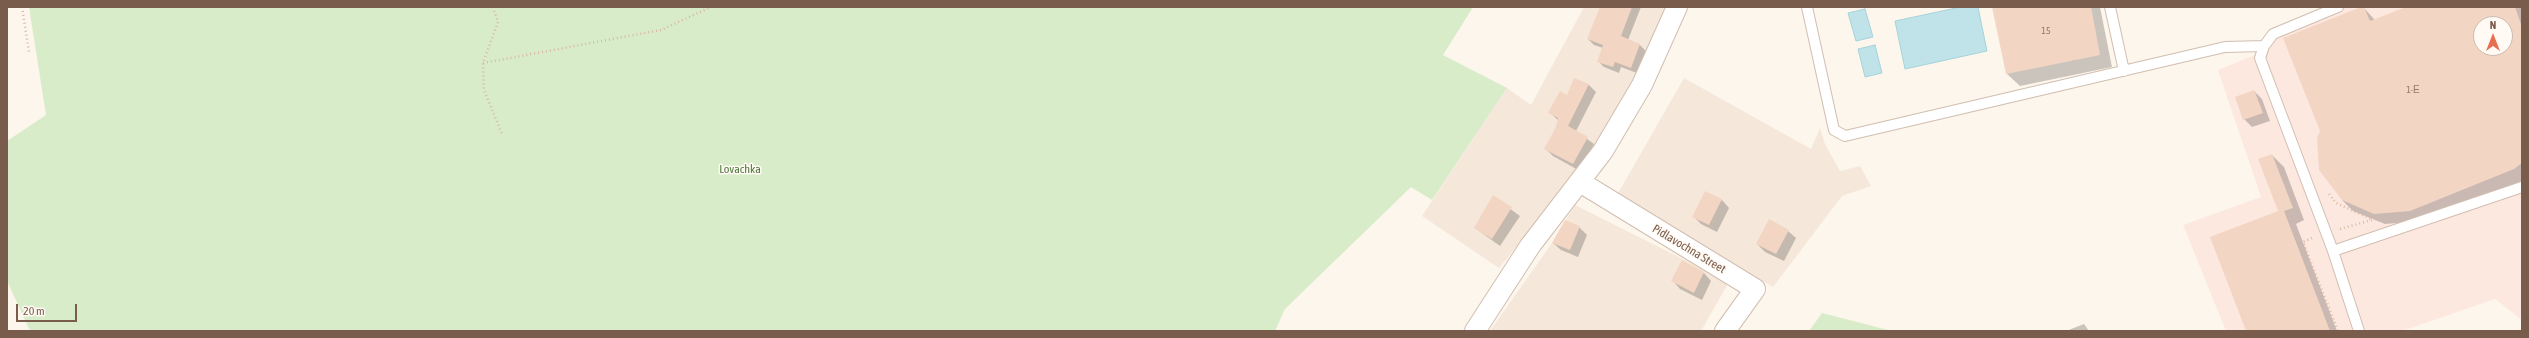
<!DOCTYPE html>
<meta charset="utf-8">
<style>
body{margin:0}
#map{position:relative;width:2529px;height:338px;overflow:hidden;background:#fdf6ec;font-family:"Asap Condensed",sans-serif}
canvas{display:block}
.frame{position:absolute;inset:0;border:8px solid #7a5c4d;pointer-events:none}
.north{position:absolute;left:2473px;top:16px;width:40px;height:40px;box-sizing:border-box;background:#fffaf3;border:1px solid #cabbb1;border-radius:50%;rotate:0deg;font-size:11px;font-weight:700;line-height:16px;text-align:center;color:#7a5c4d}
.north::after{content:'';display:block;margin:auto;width:14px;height:18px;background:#e76f51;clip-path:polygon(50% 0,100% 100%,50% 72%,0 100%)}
.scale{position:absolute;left:16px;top:304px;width:61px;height:18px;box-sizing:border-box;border:2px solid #7a5c4d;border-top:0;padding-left:5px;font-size:12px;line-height:14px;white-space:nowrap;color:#7a5c4d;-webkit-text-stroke:3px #fffaf3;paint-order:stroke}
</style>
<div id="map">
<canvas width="2529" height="338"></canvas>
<div class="frame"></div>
<div class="north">N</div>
<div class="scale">20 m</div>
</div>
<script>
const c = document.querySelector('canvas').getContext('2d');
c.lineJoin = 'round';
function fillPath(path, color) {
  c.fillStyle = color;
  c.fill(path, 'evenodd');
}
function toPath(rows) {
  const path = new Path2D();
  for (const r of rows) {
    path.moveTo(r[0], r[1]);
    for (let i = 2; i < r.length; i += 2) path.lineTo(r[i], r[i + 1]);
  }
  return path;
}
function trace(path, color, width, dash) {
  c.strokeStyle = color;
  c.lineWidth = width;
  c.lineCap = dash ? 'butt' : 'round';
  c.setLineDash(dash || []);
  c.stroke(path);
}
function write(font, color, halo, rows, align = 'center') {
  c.font = font + ' "Asap Condensed",sans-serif';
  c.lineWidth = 3;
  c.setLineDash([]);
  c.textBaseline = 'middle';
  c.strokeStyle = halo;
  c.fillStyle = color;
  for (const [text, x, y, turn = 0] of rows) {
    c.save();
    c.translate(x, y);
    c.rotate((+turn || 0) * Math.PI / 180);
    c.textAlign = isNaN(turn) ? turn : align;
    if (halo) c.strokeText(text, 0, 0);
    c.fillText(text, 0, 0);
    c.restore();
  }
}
fillPath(toPath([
 [1584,7,1668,7,1627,92,1595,146,1558,197,1499,268,1422,216,1507,88,1531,105],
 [1684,78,1811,149,1820,128,1825,144,1840,171,1860,166,1871,186,1842,196,1773,287,1617,195],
 [1575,205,1729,282,1701,331,1490,331,1552,243]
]), '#f5e8da');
fillPath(toPath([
 [2338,7,2522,7,2522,320,2495,299,2402,331,2226,331,2183,225,2261,197,2218,70,2262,52,2273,34],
 [2481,24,2505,24,2505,48,2481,48]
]), '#fde8e0');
fillPath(toPath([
 [29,7,1473,7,1443,55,1507,88,1432,200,1411,187,1285,309,1275,331,30,331,7,281,7,141,46,115],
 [1822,313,1892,331,1809,331]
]), '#d8ecc9');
const water = toPath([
 [1961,7,1978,7,1987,51,1905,69,1895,21,1961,7],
 [1865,9,1873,37,1856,41,1848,13,1865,9],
 [1875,45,1882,73,1865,77,1858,49,1875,45]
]);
fillPath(water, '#bfe3e8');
trace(water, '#a5d3da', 1);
fillPath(toPath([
 [1609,7,1641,7,1628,40,1640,45,1646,51,1637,73,1621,67,1619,73,1604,67,1598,61,1603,48,1594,45,1588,39],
 [1993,7,2100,7,2112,67,2020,86,2007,74],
 [2363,7,2375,20,2409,7,2521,7,2522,181,2421,221,2385,224,2353,211,2342,200],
 [2481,24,2505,24,2505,48,2481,48],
 [1574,79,1589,85,1596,92,1576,131,1594,144,1580,171,1553,156,1546,149,1559,121,1550,113,1568,96],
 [2254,91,2262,99,2270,121,2252,127,2244,119],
 [2272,155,2284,167,2304,220,2296,224,2337,331,2247,331,2279,212],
 [1494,197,1520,216,1500,246,1475,228],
 [1722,200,1729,208,1717,232,1701,224,1693,216],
 [1579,227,1587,235,1578,257,1561,250,1553,243],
 [1788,231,1796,238,1784,261,1765,252,1757,244],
 [1704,273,1711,281,1702,300,1680,289,1673,281],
 [2084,324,2089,331,2066,331]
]), '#0003');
fillPath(toPath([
 [1600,7,1632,7,1621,36,1640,44,1631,68,1615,62,1613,67,1597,62,1603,45,1587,39],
 [1992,7,2091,7,2100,55,2006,74],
 [2361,7,2364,7,2370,21,2406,7,2515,7,2522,27,2522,163,2514,169,2410,211,2374,214,2342,200,2319,170,2317,138,2320,131,2283,38],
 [2481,24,2505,24,2505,48,2481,48],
 [1574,78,1589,84,1568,126,1588,137,1573,164,1544,149,1556,127,1558,118,1548,113,1560,91,1567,95],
 [2254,90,2263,113,2243,120,2235,97],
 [2272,154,2293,208,2284,211,2330,331,2246,331,2210,237,2278,211,2258,159],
 [1705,191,1722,199,1709,225,1692,217],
 [1493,195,1512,207,1492,239,1474,228],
 [1769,219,1789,230,1776,254,1756,244],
 [1565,220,1580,226,1570,250,1552,243],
 [1682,260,1704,272,1694,293,1671,281]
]), '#f3d5c3');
const lane = toPath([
 [1807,7,1834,130,1845,136,2225,47,2264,46],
 [2110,7,2124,71],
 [2338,7,2273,34,2264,46,2260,58,2333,251,2359,331],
 [2333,251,2522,187]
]);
const street = toPath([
 [1580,182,1755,289,1725,331],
 [1475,331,1530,246,1603,151,1642,85,1677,7]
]);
trace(lane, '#d1beb0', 12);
trace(street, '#d1beb0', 22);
trace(toPath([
 [22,7,29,52],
 [493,7,498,22,483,63,484,90,502,134],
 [2074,60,2076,67],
 [483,63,661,30,711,7],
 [2329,194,2336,203,2371,219],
 [2340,229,2379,218],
 [2312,238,2303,242,2338,331]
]), '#d9b8a5', 2.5, [1, 3]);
trace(lane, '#fff', 10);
trace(street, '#fff', 20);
write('10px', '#987a6a', null, [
 ["15",2046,31],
 ["1-Е",2413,90]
]);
write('12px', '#537a41', '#fffaf3', [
 ["Lovachka",740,169]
]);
write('12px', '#7a5c4d', '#fffaf3', [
 ["Pidlavochna Street",1689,249,31]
]);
</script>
